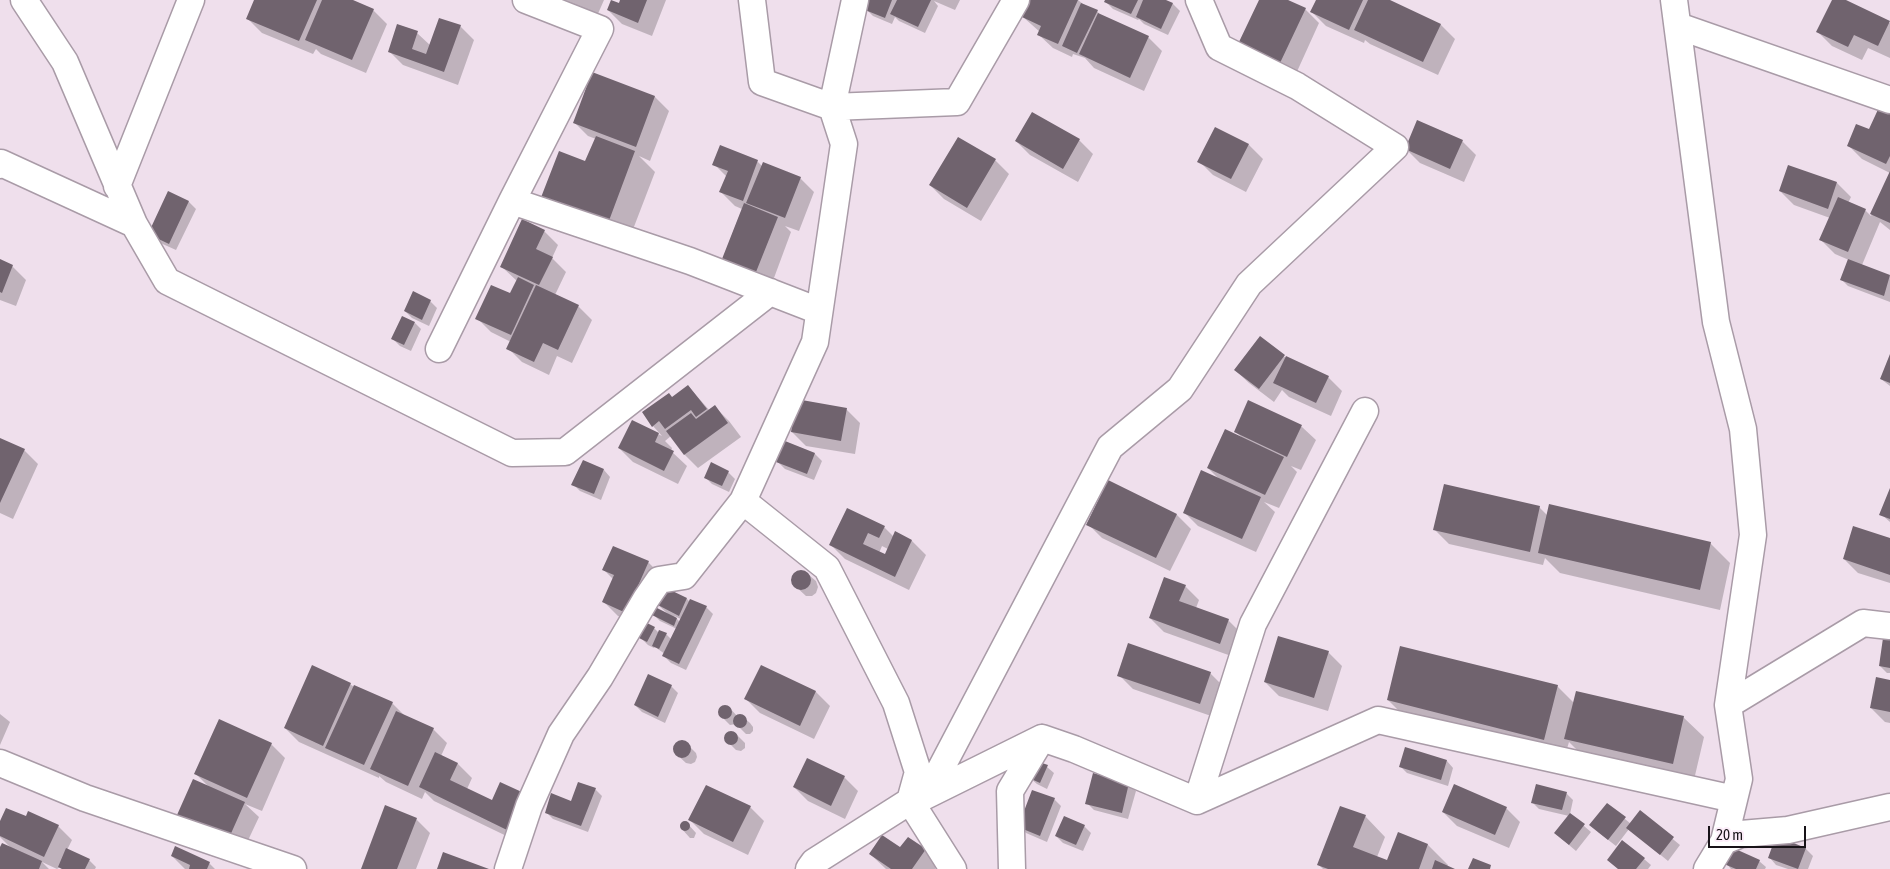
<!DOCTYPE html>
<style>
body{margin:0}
#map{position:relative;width:1890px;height:869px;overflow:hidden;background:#efdfec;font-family:"Asap Condensed",sans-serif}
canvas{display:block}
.scale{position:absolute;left:1708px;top:826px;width:98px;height:22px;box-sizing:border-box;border:2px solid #181318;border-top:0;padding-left:6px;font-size:15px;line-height:18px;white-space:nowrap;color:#181318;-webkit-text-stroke:4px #fcedf9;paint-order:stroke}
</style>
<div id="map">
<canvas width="1890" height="869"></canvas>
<div class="scale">20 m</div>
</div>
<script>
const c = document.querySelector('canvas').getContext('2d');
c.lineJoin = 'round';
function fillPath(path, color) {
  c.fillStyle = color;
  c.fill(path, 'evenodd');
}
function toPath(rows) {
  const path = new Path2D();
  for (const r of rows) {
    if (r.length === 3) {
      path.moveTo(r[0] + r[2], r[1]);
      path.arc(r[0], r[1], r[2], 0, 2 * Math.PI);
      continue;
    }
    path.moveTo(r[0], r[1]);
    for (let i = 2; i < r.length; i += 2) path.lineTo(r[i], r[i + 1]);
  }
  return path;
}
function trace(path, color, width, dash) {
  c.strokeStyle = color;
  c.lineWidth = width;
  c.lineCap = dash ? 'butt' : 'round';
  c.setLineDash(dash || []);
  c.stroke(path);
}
fillPath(toPath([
 [256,0,349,0,373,10,387,24,366,73,321,54,316,49,313,54,262,33,248,19],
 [560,0,604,0,597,16],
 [621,0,666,0,652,36,622,24,608,10,619,4],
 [870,0,960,0,955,10,934,1,938,6,925,33,899,21,895,17,892,24,873,16,866,9],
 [1031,0,1078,0,1083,4,1097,11,1102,17,1148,37,1162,51,1144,91,1094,68,1085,58,1073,54,1072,57,1053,48,1039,35,1040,32,1023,17],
 [1107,0,1163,0,1173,4,1180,11,1168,35,1144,24,1139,19,1138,20,1113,9,1106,2],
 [1260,0,1289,0,1288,1,1305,9,1319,23,1295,76,1254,57],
 [1317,0,1387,0,1441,25,1455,39,1438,75,1370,44,1365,40,1364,43,1326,26,1312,12],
 [1833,0,1843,0,1890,23,1890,58,1868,48,1862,60,1832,46,1818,32],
 [460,26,474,40,458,85,403,65,389,51,417,33,431,46],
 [593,73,655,97,669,111,650,161,639,156,655,172,627,245,562,220,596,139,588,136,574,122],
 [1890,108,1890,173,1862,159,1848,145,1869,131],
 [1079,140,1093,154,1078,182,1030,155,1016,141],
 [1462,141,1476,155,1464,182,1420,163,1406,149],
 [1249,145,1263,159,1246,192,1213,175,1199,161],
 [995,160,1009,174,981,221,944,199,930,185],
 [757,161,762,166,800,178,814,192,799,231,785,226,791,232,771,286,737,272,723,258,742,209,735,206,721,192,727,177,714,164],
 [1890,174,1890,230,1880,222,1862,265,1890,276,1890,302,1848,286,1841,279,1849,260,1835,254,1821,240,1830,218,1794,205,1780,191,1837,183,1851,197,1848,203,1865,210,1871,216],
 [169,193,189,202,196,209,176,250,156,241],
 [544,231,558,245,552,258,566,272,555,295,578,306,592,320,572,363,557,356,549,375,522,362,508,348,511,342,491,332,477,318,510,295,517,281,502,267],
 [0,261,12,266,26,280,16,306,0,300],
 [430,301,437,308,429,326,412,318,405,311],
 [415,323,421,329,411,351,400,346,393,339],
 [1260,338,1286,358,1328,377,1342,391,1331,416,1289,397,1282,390,1274,402,1249,383,1235,370],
 [1890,357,1890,386,1881,379],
 [688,386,710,411,715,407,729,421,741,437,698,468,684,454,671,436,665,441,672,448,671,451,687,466,678,484,633,462,619,448,632,421,662,436,653,426,672,398],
 [1249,402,1302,427,1316,440,1301,470,1291,466,1297,472,1279,508,1264,502,1275,512,1256,552,1198,526,1184,512,1220,480,1208,468,1241,437,1235,431],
 [846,409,860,423,855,454,806,446,792,432],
 [0,439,24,450,38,464,13,519,0,513],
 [786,442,815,454,822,461,814,480,785,469,778,462],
 [604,470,610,477,601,500,580,491,573,484],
 [728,472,735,479,729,492,712,484,705,477],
 [1108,482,1177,515,1191,529,1170,571,1102,538,1088,524],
 [1890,493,1890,522,1881,514],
 [1539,507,1548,516,1710,543,1730,563,1720,610,1560,573,1545,558,1543,565,1449,544,1435,530],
 [884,527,894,537,912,541,926,555,909,590,845,559,831,545],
 [882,546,888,549,885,556,879,553],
 [1890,540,1890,583,1858,573,1844,559],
 [648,562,662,576,640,626,618,616,604,602,613,579,604,570],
 [798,571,804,571,816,581,818,587,816,593,812,596,806,596,794,585,792,580,793,574],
 [1185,586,1199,600,1196,608,1228,620,1242,634,1234,657,1164,632,1150,618],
 [687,599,690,602,706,607,713,614,686,670,671,663,664,656,665,654,655,647,654,648,648,645,641,638,654,628,659,633,666,634,672,640,677,629,660,621,654,615,668,614,657,604],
 [674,616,681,619,680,622],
 [1890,640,1890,673,1887,673,1880,666],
 [1328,652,1342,666,1328,711,1279,696,1265,682],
 [761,667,816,692,830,706,814,739,760,713,746,699],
 [1210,673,1224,687,1214,717,1133,689,1119,675],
 [648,676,671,686,678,693,665,723,642,712,635,705],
 [1890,681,1890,723,1885,722,1871,708],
 [350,684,354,687,392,703,406,717,433,729,447,743,441,756,458,764,472,778,467,789,492,802,521,843,434,801,425,792,422,799,386,782,379,776,379,778,299,742,285,728],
 [1557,686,1574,703,1683,717,1704,737,1693,784,1586,759,1569,742,1564,759,1408,720,1388,700],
 [723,706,728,706,737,716,742,716,750,723,753,727,753,731,750,734,746,734,736,724,730,725,719,714,720,709],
 [0,714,10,722,0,745],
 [730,732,734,732,745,743,745,748,741,751,736,750,725,739,726,735],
 [681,741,685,742,696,753,697,757,695,762,691,764,686,763,675,753,676,743],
 [271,744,285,758,262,811,245,804,259,817,243,851,192,829,178,815,209,787,196,774],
 [1447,761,1453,768,1448,786,1407,773,1400,766],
 [1047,767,1054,773,1047,789,1037,784,1030,778],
 [844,777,858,791,845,819,808,801,794,787],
 [1129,784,1136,791,1128,819,1094,810,1087,803],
 [595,789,602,796,588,832,553,819,546,812,572,802],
 [1566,793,1573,800,1570,814,1591,832,1576,851,1555,833,1569,816,1539,809,1532,802],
 [1054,799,1061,806,1047,842,1026,833,1019,826],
 [1607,804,1631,824,1640,812,1680,845,1668,861,1629,829,1616,846,1598,832],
 [750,807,764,821,748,855,704,834,690,820],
 [1506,808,1520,822,1509,848,1457,826,1443,812],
 [1365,816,1385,837,1377,857,1388,861,1399,834,1428,845,1448,865,1447,867,1452,869,1323,869,1319,865],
 [26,818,58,826,72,840,67,850,89,860,96,867,95,869,62,869,60,867,57,869,42,862,49,869,0,869,0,850,11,848,0,837,0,824],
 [416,819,430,833,416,869,362,869],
 [684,822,687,823,696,833,694,838,690,838,681,828,681,824],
 [1084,826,1091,833,1083,851,1063,843,1056,836],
 [1777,838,1806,849,1813,856,1808,869,1788,869,1776,865,1770,858],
 [901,849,925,850,939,864,935,869,886,869,870,854],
 [172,856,209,863,215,869,185,869],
 [1644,859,1651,865,1648,869,1618,869],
 [1759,861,1766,867,1765,869,1731,869,1726,863]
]), '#0003');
fillPath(toPath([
 [254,0,317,0,299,41,246,19],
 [322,0,353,0,374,9,352,60,305,40],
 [611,0,619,3,620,0,647,0,638,23,607,10],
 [869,0,892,0,885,18,865,10],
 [897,0,931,0,918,27,890,14],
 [1030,0,1078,0,1058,44,1037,35,1041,26,1022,17],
 [1105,0,1138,0,1131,14,1104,2],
 [1143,0,1166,0,1173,3,1161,29,1136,17],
 [1259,0,1288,0,1306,8,1280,63,1238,44],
 [1316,0,1363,0,1349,30,1310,12],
 [1368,0,1390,0,1441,24,1423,62,1354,30],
 [1832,0,1846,0,1890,21,1878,46,1854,35,1848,47,1816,32],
 [1081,3,1098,10,1077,53,1062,46],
 [1098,13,1149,36,1130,78,1079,54],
 [439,18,461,25,444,72,388,52,397,24,418,31,412,49,426,54],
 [592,72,655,96,636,147,573,123],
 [1881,103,1890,106,1890,156,1886,164,1847,146,1856,124,1869,129],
 [1032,112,1080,139,1063,169,1015,141],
 [1417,120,1463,140,1450,169,1405,149],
 [1215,127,1249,144,1231,179,1197,162],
 [596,136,635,151,607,226,540,200,559,151,585,161],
 [958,137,996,159,967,208,929,185],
 [720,145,758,160,743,201,719,192,728,171,712,165],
 [763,162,801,177,785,218,746,203],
 [1788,165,1837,182,1828,209,1779,191],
 [1890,171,1890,223,1870,214],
 [168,191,189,201,169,244,148,234],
 [1838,197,1866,209,1848,252,1819,240],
 [744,203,778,217,756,272,722,259],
 [522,219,545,230,536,249,553,257,539,285,500,267],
 [0,259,13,265,2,293,0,292],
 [1848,259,1890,275,1884,296,1840,280],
 [518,277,534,285,511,335,475,319,491,285,510,293],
 [536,285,579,305,558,350,543,343,534,362,506,349],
 [413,291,431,300,422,320,404,311],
 [402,316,415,322,404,345,391,339],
 [1260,336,1285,355,1259,389,1234,370],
 [1890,354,1890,383,1880,379],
 [1286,356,1329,376,1316,403,1273,383],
 [688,385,707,409,696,417,691,410,665,429,659,421,652,427,642,412,669,393,672,397],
 [796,399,847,408,841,441,791,432],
 [1248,400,1302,425,1287,457,1234,432],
 [715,405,728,423,684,455,666,431,691,413,696,419],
 [632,420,659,433,655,442,674,451,664,471,618,448],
 [1225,429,1284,457,1265,495,1207,468],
 [0,438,25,449,0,503],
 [785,441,815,453,807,474,776,462],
 [583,460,604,469,594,494,571,485],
 [711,462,729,471,722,486,704,478],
 [1201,470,1261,497,1242,539,1183,513],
 [1108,480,1177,514,1156,558,1086,525],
 [1444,484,1540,506,1530,552,1433,530],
 [1890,488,1890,519,1879,515],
 [1549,504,1711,542,1700,590,1538,553],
 [847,508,885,526,879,538,868,533,863,544,885,554,895,531,912,540,895,577,829,545],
 [1853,526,1890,538,1890,575,1843,559],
 [613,546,649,561,626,613,602,602,614,575,602,570],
 [801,580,10],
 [1164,577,1186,585,1179,601,1229,619,1220,644,1149,618],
 [664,587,687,598,679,616,656,604],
 [690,599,707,606,679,664,662,656],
 [655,607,677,618,674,626,652,615],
 [647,623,655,627,647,642,639,638],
 [659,630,667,633,659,649,652,646],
 [1278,636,1329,651,1314,698,1264,682],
 [1883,638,1890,639,1890,668,1879,666],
 [1128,643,1211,672,1200,704,1117,676],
 [1400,646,1558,685,1544,740,1387,700],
 [312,665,351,683,323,746,284,728],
 [761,665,816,691,800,726,744,699],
 [648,674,672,685,658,717,634,705],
 [1876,677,1890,680,1890,712,1870,708],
 [354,685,393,702,364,765,325,748],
 [1576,691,1684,716,1673,764,1564,739],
 [725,712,7],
 [396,711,434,728,408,786,370,769],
 [740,721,7],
 [219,719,272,743,247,798,194,774],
 [731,738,7],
 [682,749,9],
 [1405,747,1447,760,1441,780,1399,767],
 [435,752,458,763,450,780,492,800,500,782,524,793,507,830,419,787],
 [807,758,845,776,831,806,793,787],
 [1036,761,1048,765,1040,783,1029,778],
 [1093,773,1129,783,1122,813,1085,804],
 [193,779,245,802,229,838,177,815],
 [578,782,596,788,581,826,545,813,551,793,571,801],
 [1454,784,1507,807,1495,835,1442,812],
 [1536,784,1567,792,1562,810,1531,803],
 [706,785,751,806,733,842,688,820],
 [1032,790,1055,798,1040,836,1018,827],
 [1607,803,1626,817,1608,840,1589,825],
 [385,805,417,818,397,869,361,869],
 [1340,806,1366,815,1353,847,1387,860,1398,832,1428,844,1419,869,1328,869,1317,865],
 [6,808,26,816,28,811,59,825,44,857,0,836,0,821],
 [1640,810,1674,837,1660,855,1626,828],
 [1570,813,1585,824,1569,845,1554,833],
 [1064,816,1085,825,1076,845,1055,836],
 [685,826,5],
 [882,835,900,847,908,837,926,849,912,869,891,869,869,854],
 [1776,836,1806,848,1798,869,1768,858],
 [1622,840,1645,858,1636,869,1618,869,1607,860],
 [2,843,42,861,39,869,0,869,0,847],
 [175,846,210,862,207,869,189,869,190,865,171,856],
 [1731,847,1760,860,1756,869,1736,869,1724,864],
 [66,848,90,859,85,869,62,869,58,867],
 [443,852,489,869,437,869],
 [1473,858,1491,865,1490,869,1468,869],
 [1435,860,1455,869,1432,869]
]), '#70636e');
const minor = toPath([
 [24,0,65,62,134,224],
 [752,0,762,82,832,107,855,0],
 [1674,0,1716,322,1743,429,1753,535,1728,705,1739,779,1724,841,1707,869],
 [1678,26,1890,100],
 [0,165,1,163,134,224,167,281,512,453,565,452,770,292],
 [117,186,191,0],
 [512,201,690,261,819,311],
 [439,349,512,201,600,29,526,0],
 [743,501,827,568,896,703,918,772,910,801],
 [1728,705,1863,623,1890,626],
 [0,763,85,798,293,869],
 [927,795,1110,447,1180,389,1249,284,1395,147,1297,86,1219,47,1199,0],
 [923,797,1042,738],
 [1197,801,1253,624,1365,411],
 [1724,841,1741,834,1788,830,1890,807],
 [508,869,529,806,561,734,600,677,646,599,659,580,684,576,743,501,815,342,844,144,832,107,957,102,1016,0],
 [809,869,814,862,910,801,953,869],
 [1012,869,1010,791,1042,738,1074,749,1197,801,1378,720,1734,799]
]);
trace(minor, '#a99ba7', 29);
trace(minor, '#fff', 26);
</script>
